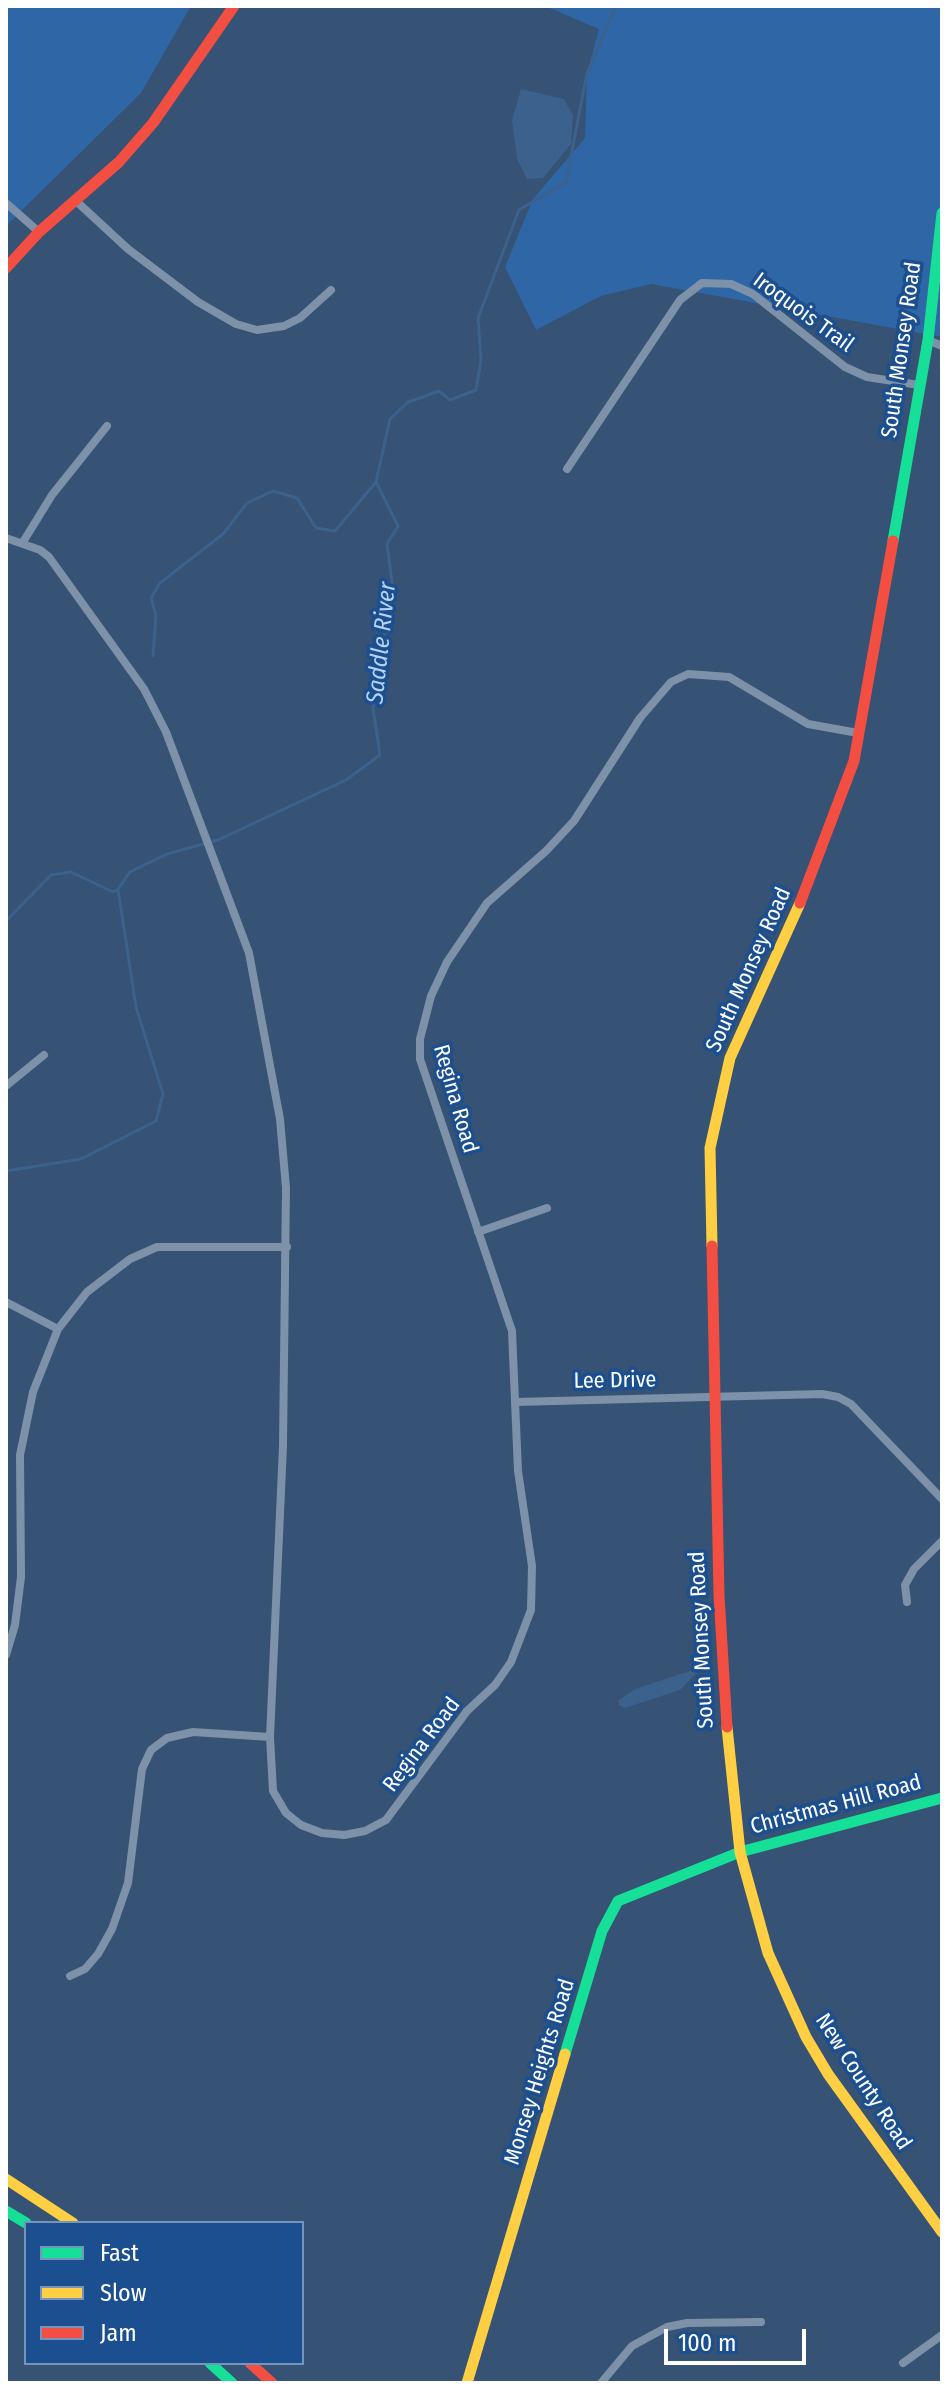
<!DOCTYPE html>
<style>
body{margin:0}
#map{position:relative;width:948px;height:2389px;overflow:hidden;background:#365274;font-family:"Fira Sans Condensed",sans-serif}
canvas{display:block}
.frame{position:absolute;inset:0;border:8px solid #fff;pointer-events:none}
.legend{position:absolute;left:24px;top:2221px;width:280px;height:144px;box-sizing:border-box;background:#1b4f8f;border:2px solid #7695bc;margin:0;padding:10px 14px;list-style:none;font-size:24px;color:#fff}
.legend li{display:flex;align-items:center;gap:16px;height:40px}
.legend b{width:40px;border:2px solid #7695bc}
.scale{position:absolute;left:664px;top:2329px;width:142px;height:36px;box-sizing:border-box;border:4px solid #fff;border-top:0;padding-left:10px;font-size:24px;line-height:28px;white-space:nowrap;color:#fff;-webkit-text-stroke:6px #1b4f8f;paint-order:stroke}
</style>
<div id="map">
<canvas width="948" height="2389"></canvas>
<div class="frame"></div>
<ul class="legend">
<li><b style="height:10px;background:#16e098"></b>Fast</li>
<li><b style="height:10px;background:#ffcf43"></b>Slow</li>
<li><b style="height:10px;background:#f24e42"></b>Jam</li>
</ul>
<div class="scale">100 m</div>
</div>
<script>
const c = document.querySelector('canvas').getContext('2d');
c.lineJoin = 'round';
function fillPath(path, color) {
  c.fillStyle = color;
  c.fill(path, 'evenodd');
}
function toPath(rows) {
  const path = new Path2D();
  for (const r of rows) {
    path.moveTo(r[0], r[1]);
    for (let i = 2; i < r.length; i += 2) path.lineTo(r[i], r[i + 1]);
  }
  return path;
}
function trace(path, color, width, dash) {
  c.strokeStyle = color;
  c.lineWidth = width;
  c.lineCap = dash ? 'butt' : 'round';
  c.setLineDash(dash || []);
  c.stroke(path);
}
function write(font, color, halo, rows, align = 'center') {
  c.font = font + ' "Fira Sans Condensed",sans-serif';
  c.lineWidth = 7;
  c.setLineDash([]);
  c.textBaseline = 'middle';
  c.strokeStyle = halo;
  c.fillStyle = color;
  for (const [text, x, y, turn = 0] of rows) {
    c.save();
    c.translate(x, y);
    c.rotate((+turn || 0) * Math.PI / 180);
    c.textAlign = isNaN(turn) ? turn : align;
    if (halo) c.strokeText(text, 0, 0);
    c.fillText(text, 0, 0);
    c.restore();
  }
}
fillPath(toPath([
 [6,6,191,6,141,93,6,226],
 [545,6,942,6,942,337,651,284,601,296,536,330,505,267,533,199,585,138,587,73,599,29]
]), '#2f66a5');
fillPath(toPath([
 [521,89,564,99,573,115,571,144,543,178,527,179,517,159,512,120],
 [702,1667,680,1690,625,1708,619,1705,619,1700,635,1689]
]), '#3b618d');
trace(toPath([
 [153,656,156,615,151,598,160,583,223,534,247,503,273,491,297,498,316,528,335,531,376,482],
 [6,921,51,875,71,872,113,892,117,890],
 [6,1171,81,1159,156,1121,163,1094,136,1007,118,889,130,872,167,854,218,840,346,780,380,755,373,708,392,582,387,544,398,526,376,482,390,419,408,402,420,398,439,391,450,400,476,390,481,360,478,318,519,210,566,182,587,73,616,6]
]), '#3b618d', 3);
trace(toPath([
 [76,201,128,249,198,302,236,324,257,330,284,326,300,318,331,290],
 [6,203,39,232],
 [928,340,942,346],
 [567,469,680,300,702,283,731,284,753,294,845,367,867,377,919,385],
 [6,538,40,550,49,557,144,689,166,732,249,953,280,1119,286,1188,283,1446,270,1737,273,1791,286,1813,301,1825,322,1833,344,1835,365,1831,386,1820,467,1711,495,1685,511,1662,531,1610,532,1566,518,1471,512,1331,420,1059,420,1039,431,996,447,962,487,903,546,851,574,821,640,718,671,682,688,674,729,677,808,724,858,733],
 [23,542,52,495,107,426],
 [6,1086,44,1055],
 [478,1232,547,1208],
 [6,1302,58,1329],
 [516,1402,822,1394,838,1397,851,1404,942,1499],
 [907,1602,905,1585,914,1569,942,1541],
 [6,1655,15,1625,21,1577,20,1455,33,1392,58,1329,87,1292,130,1259,157,1247,287,1247],
 [70,1976,85,1969,98,1954,112,1929,128,1883,142,1769,151,1750,167,1738,193,1732,270,1737],
 [903,2363,942,2335],
 [601,2383,632,2346,667,2327,687,2323,761,2322]
]), '#7d92a8', 8);
trace(toPath([
 [893,541,928,340,942,213],
 [565,2054,602,1931,618,1901,740,1852,942,1798],
 [6,2211,26,2223],
 [210,2363,232,2383]
]), '#16e098', 11);
trace(toPath([
 [712,1246,710,1148,730,1058,800,903],
 [727,1727,740,1852,768,1953,806,2037,828,2074,942,2232],
 [6,2179,73,2223],
 [467,2383,565,2054]
]), '#ffcf43', 11);
trace(toPath([
 [6,268,39,232,119,162,153,123,234,6],
 [800,903,854,761,893,541],
 [712,1246,719,1595,727,1727],
 [250,2363,272,2383]
]), '#f24e42', 11);
write('22px', '#fff', '#1b4f8f', [
 ["Iroquois Trail",803,313,36],
 ["South Monsey Road",902,350,-82],
 ["South Monsey Road",749,970,-66],
 ["Regina Road",455,1099,74],
 ["Lee Drive",615,1381,-1],
 ["South Monsey Road",702,1640,-93],
 ["Regina Road",422,1745,-53],
 ["Christmas Hill Road",836,1805,-15],
 ["Monsey Heights Road",540,2072,-73],
 ["New County Road",863,2082,57]
]);
write('italic 24px', '#b5d3f5', '#1b4f8f', [
 ["Saddle River",382,643,-84]
]);
</script>
